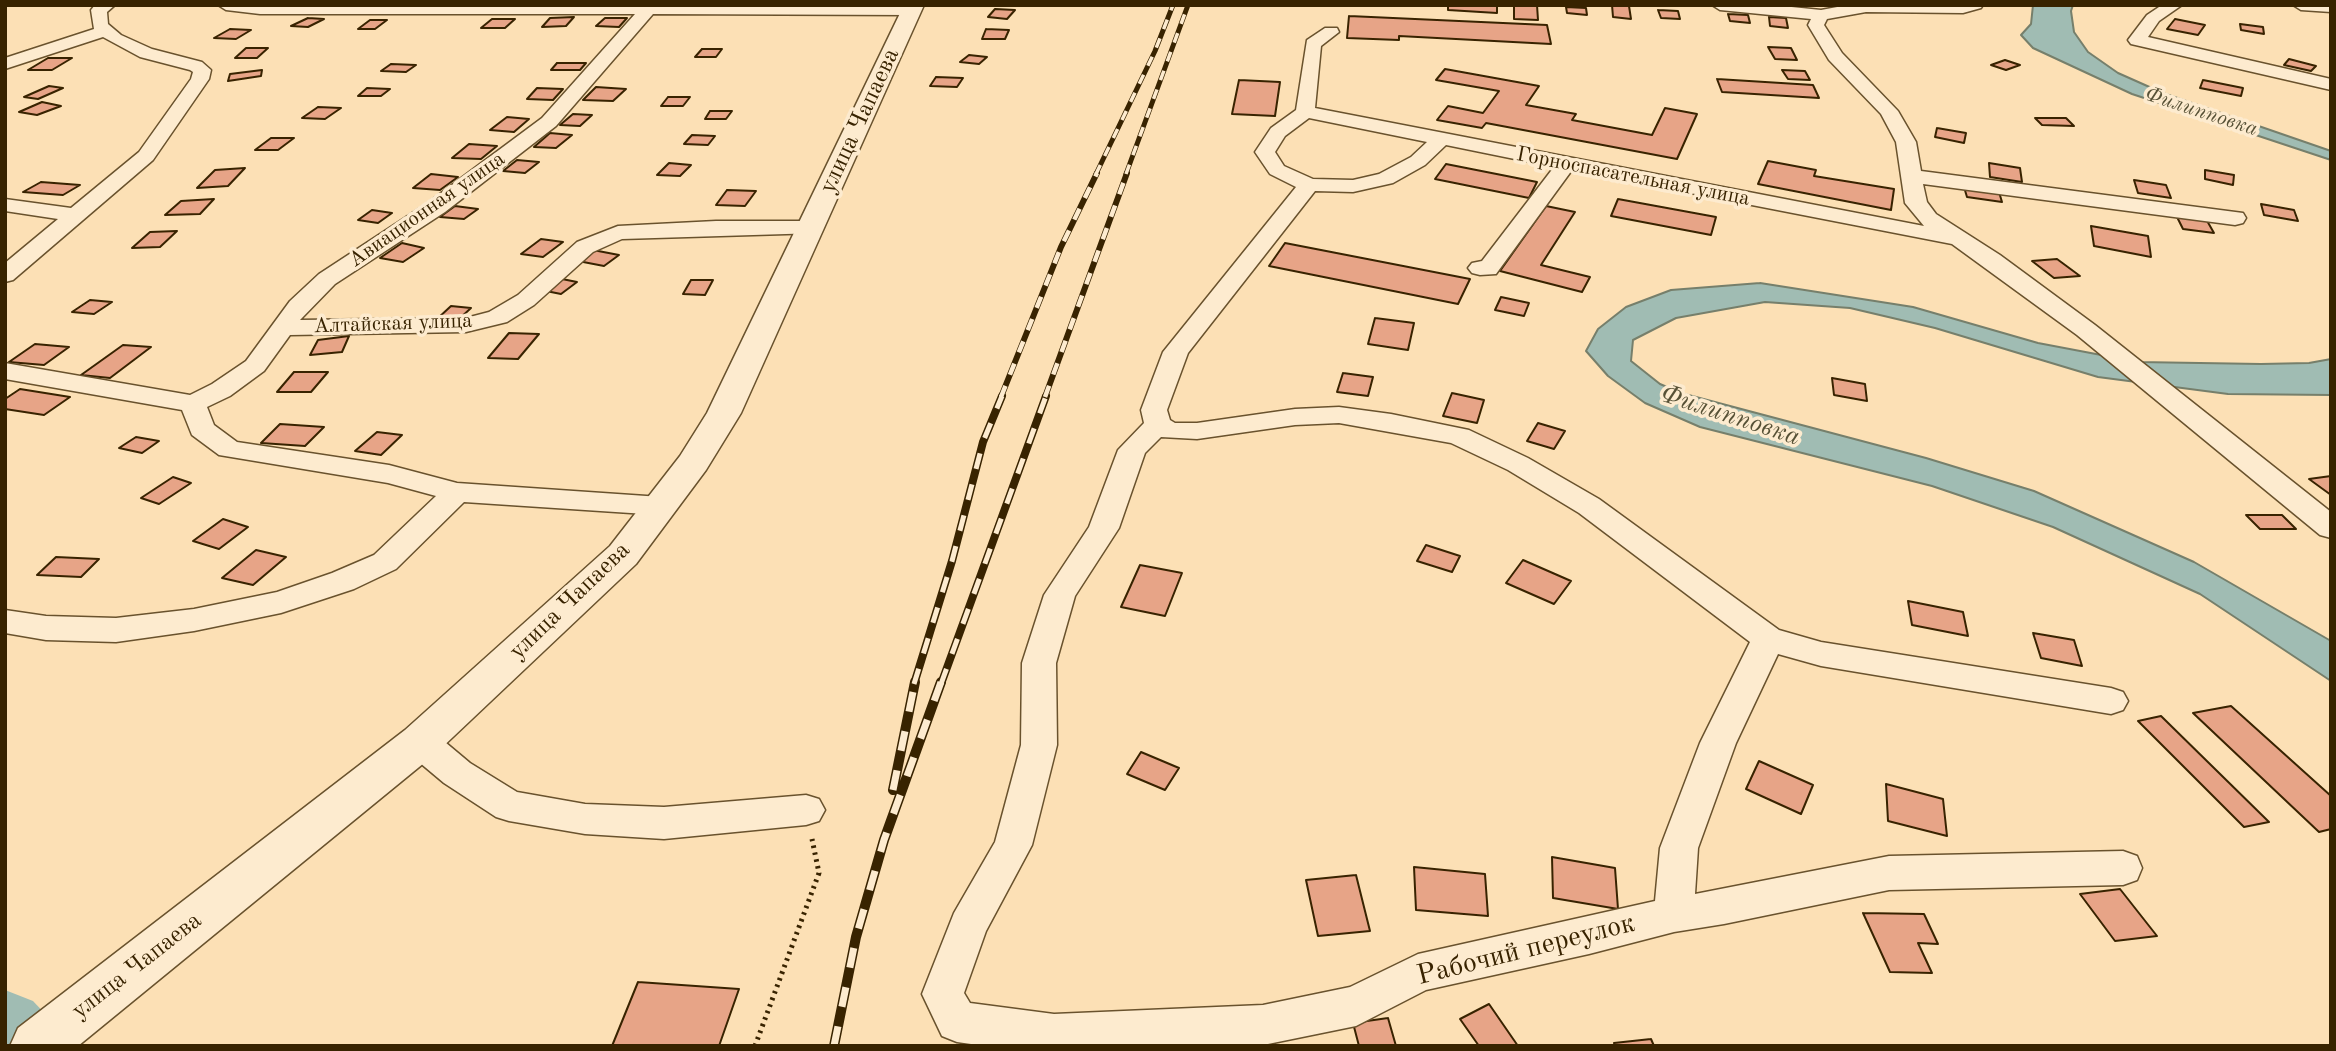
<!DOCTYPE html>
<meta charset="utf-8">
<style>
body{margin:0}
#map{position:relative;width:2336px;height:1051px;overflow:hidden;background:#fce0b5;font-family:"Old Standard TT",serif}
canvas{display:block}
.frame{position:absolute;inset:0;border:7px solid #382300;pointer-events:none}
</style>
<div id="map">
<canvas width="2336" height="1051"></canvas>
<div class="frame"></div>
</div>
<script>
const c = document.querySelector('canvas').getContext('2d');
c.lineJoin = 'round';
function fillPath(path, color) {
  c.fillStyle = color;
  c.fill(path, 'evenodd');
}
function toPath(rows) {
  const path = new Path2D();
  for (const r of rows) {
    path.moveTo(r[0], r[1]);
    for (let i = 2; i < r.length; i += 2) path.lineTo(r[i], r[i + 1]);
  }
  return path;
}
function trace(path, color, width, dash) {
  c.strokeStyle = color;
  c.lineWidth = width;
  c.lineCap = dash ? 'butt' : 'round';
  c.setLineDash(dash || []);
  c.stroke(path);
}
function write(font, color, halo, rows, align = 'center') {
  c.font = font + ' "Old Standard TT",serif';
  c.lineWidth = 7;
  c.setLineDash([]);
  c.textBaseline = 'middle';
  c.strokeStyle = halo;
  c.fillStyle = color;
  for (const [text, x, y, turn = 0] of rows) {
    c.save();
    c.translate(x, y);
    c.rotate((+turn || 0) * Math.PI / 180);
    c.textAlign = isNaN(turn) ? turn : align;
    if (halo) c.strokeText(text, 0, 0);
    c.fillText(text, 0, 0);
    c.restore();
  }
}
const water = toPath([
 [2033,5,2073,5,2071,11,2074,32,2088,52,2118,73,2163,93,2331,151,2331,160,2132,94,2033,48,2021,35,2031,24,2033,5],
 [1760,283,1913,307,2038,343,2138,362,2261,364,2309,363,2331,359,2331,395,2228,394,2098,377,1935,328,1850,308,1765,302,1676,318,1633,340,1631,361,1660,384,1681,393,1926,458,2034,491,2194,562,2331,641,2331,681,2200,594,2053,527,1932,486,1700,427,1645,403,1608,376,1586,351,1598,329,1626,307,1671,290,1760,283]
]);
fillPath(water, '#a0bcb3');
trace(water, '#767f6b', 2);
fillPath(toPath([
 [5,990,33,1001,50,1019,61,1046,5,1046,5,990]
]), '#a0bcb3');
const building = toPath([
 [1448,5,1497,6,1497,13,1448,10,1448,5],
 [1514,5,1537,5,1538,20,1514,19,1514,5],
 [1612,5,1629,6,1631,19,1613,17,1612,5],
 [1566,7,1586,8,1587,15,1567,13,1566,7],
 [995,9,1015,10,1007,19,988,17,995,9],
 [1658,10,1678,11,1680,19,1661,18,1658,10],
 [1728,14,1748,15,1750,23,1730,21,1728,14],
 [1349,16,1547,25,1551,44,1399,36,1399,40,1347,38,1349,16],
 [574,17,566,26,542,27,550,18,574,17],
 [1769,17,1786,18,1788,28,1770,26,1769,17],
 [308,18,324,19,308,27,291,26,308,18],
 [605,18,627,18,619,27,596,26,605,18],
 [492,19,515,19,505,28,481,28,492,19],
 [2175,19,2205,25,2198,35,2167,29,2175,19],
 [370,20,387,20,375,29,358,29,370,20],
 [2240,24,2263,27,2264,34,2241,30,2240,24],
 [230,29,251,30,236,39,214,38,230,29],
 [986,29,1009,30,1005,39,982,39,986,29],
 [1768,47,1791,48,1797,60,1775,59,1768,47],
 [246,48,268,48,257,58,235,58,246,48],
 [702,49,722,49,716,57,695,57,702,49],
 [969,55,987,57,979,64,960,62,969,55],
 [48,58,72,58,52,70,28,70,48,58],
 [2289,59,2316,66,2311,71,2284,65,2289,59],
 [2005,60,2020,65,2006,70,1991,65,2005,60],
 [557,63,586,63,580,70,551,70,557,63],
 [391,64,416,65,406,72,381,71,391,64],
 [1445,69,1539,86,1526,105,1576,114,1572,120,1652,135,1665,108,1697,114,1677,159,1486,123,1482,128,1437,120,1448,106,1483,113,1499,91,1436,80,1445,69],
 [262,70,261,76,228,81,230,74,262,70],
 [1782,70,1805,71,1810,80,1788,79,1782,70],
 [936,77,963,78,957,87,930,86,936,77],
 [1717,79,1813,85,1819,98,1722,92,1717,79],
 [1239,80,1280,82,1275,116,1232,114,1239,80],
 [2203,80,2243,88,2241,96,2200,88,2203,80],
 [49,86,63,88,38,99,24,97,49,86],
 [596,87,626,89,613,101,583,100,596,87],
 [367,88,390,89,381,96,358,96,367,88],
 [537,88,563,89,553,100,527,99,537,88],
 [668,97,690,97,683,106,661,106,668,97],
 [42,102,61,106,37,115,19,112,42,102],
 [318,107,341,108,325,119,302,118,318,107],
 [710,111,732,111,726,119,705,119,710,111],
 [573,114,592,115,580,126,560,125,573,114],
 [507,117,529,119,514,132,490,130,507,117],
 [2035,118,2066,118,2074,126,2042,125,2035,118],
 [1937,128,1966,133,1964,143,1935,137,1937,128],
 [550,133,572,135,556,148,534,147,550,133],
 [692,135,715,136,708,145,684,144,692,135],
 [271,138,294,138,278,150,255,150,271,138],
 [469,144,497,146,481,159,452,158,469,144],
 [517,160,539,162,525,173,503,171,517,160],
 [1768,161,1816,170,1814,176,1894,189,1891,210,1758,184,1768,161],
 [669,163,691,165,680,176,657,175,669,163],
 [1989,163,2020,168,2022,182,1990,177,1989,163],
 [1446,164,1537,182,1529,198,1435,179,1446,164],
 [245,168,228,186,197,188,215,170,245,168],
 [2205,170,2234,175,2233,185,2205,179,2205,170],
 [431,174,458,177,440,190,413,188,431,174],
 [2134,180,2166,185,2171,198,2138,193,2134,180],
 [41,182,80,185,63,195,23,192,41,182],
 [1964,187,1999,192,2002,202,1967,197,1964,187],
 [727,190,756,191,745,206,716,205,727,190],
 [214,199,200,214,165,215,181,201,214,199],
 [1618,199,1716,217,1711,235,1611,216,1618,199],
 [2261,204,2294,210,2298,221,2264,215,2261,204],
 [455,206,478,209,464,219,440,217,455,206],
 [1546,206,1575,212,1541,265,1590,277,1582,292,1500,271,1546,206],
 [372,210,392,213,378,223,358,220,372,210],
 [2176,215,2206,219,2214,233,2183,229,2176,215],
 [2091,226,2148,236,2151,257,2094,246,2091,226],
 [177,231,160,247,132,248,150,232,177,231],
 [541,239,563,242,543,257,521,254,541,239],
 [402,243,424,248,403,262,380,258,402,243],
 [1285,243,1470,279,1458,304,1269,266,1285,243],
 [593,250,619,255,604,266,578,261,593,250],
 [2057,259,2080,276,2054,278,2032,261,2057,259],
 [562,279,577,282,561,294,546,291,562,279],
 [691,280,713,280,705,295,683,294,691,280],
 [1501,297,1529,303,1524,316,1495,310,1501,297],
 [90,300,112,302,94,314,72,312,90,300],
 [451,306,471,308,457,321,436,320,451,306],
 [1375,318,1414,323,1408,350,1368,344,1375,318],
 [509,333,539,334,518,359,488,358,509,333],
 [349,336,342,352,310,355,318,340,349,336],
 [35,344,69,347,44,365,9,362,35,344],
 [123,345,151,347,110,378,81,375,123,345],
 [294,372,328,372,311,392,277,392,294,372],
 [1343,373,1373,377,1368,396,1337,392,1343,373],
 [1832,378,1865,384,1867,401,1834,395,1832,378],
 [20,389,70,397,44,415,5,409,5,399,20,389],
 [1452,393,1484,400,1477,423,1443,416,1452,393],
 [1538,423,1565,431,1554,449,1527,441,1538,423],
 [280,424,324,427,305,446,261,443,280,424],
 [377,432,402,435,381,455,355,451,377,432],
 [136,437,159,441,142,453,119,448,136,437],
 [2331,476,2331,495,2309,479,2331,476],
 [173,477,191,483,159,504,141,498,173,477],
 [2246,515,2282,515,2296,529,2260,529,2246,515],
 [223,519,248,527,219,549,193,541,223,519],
 [1426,545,1460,556,1452,572,1417,561,1426,545],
 [256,550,286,557,253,585,222,578,256,550],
 [56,557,99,559,81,577,37,575,56,557],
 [1523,560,1571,581,1554,604,1506,583,1523,560],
 [1140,565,1182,573,1165,616,1121,607,1140,565],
 [1908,601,1963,612,1968,636,1912,625,1908,601],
 [2033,633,2074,640,2082,666,2041,658,2033,633],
 [2231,706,2331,796,2331,829,2319,832,2193,713,2231,706],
 [2161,716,2269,822,2244,827,2138,721,2161,716],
 [1141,752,1179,768,1165,790,1127,774,1141,752],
 [1759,761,1813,785,1801,814,1746,789,1759,761],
 [1886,784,1943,799,1947,836,1888,821,1886,784],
 [1552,857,1615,868,1618,909,1553,898,1552,857],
 [1414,867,1485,874,1488,916,1416,910,1414,867],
 [1356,875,1370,931,1318,936,1306,880,1356,875],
 [2120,889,2157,936,2115,941,2080,894,2120,889],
 [1863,913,1924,914,1938,944,1918,943,1932,973,1890,972,1863,913],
 [638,982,739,989,719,1046,612,1046,638,982],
 [1489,1004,1518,1046,1479,1046,1460,1019,1489,1004],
 [1388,1018,1396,1046,1359,1046,1353,1023,1388,1018],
 [1651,1039,1654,1046,1615,1046,1614,1043,1651,1039]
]);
fillPath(building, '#e7a487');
trace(building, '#382300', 2);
const minor = toPath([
 [95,5,115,5,107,12,108,24,121,35,152,49,202,62,211,70,209,79,153,160,13,280,5,282,5,263,58,219,5,211,5,199,71,208,139,152,191,79,193,72,190,70,140,57,103,37,5,69,5,58,94,29,91,10,95,5],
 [218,5,911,5,919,10,911,15,653,14,556,126,445,212,335,284,300,320,466,318,489,312,518,295,577,242,618,226,716,221,811,221,819,223,822,228,819,233,622,239,593,252,534,305,507,322,466,332,290,335,264,371,230,396,207,407,214,425,237,442,389,465,457,483,661,497,671,499,676,506,671,513,661,515,464,502,396,569,354,589,281,613,194,631,116,642,46,640,5,633,5,610,46,616,116,618,194,609,277,592,332,573,374,555,436,496,388,483,219,455,192,435,182,410,5,379,5,363,190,395,212,384,246,361,290,301,319,274,429,202,542,118,635,14,260,14,226,10,218,5],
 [1712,5,1772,5,1821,10,1848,5,1983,5,1981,8,1963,13,1866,12,1827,19,1824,25,1842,53,1898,111,1916,142,1921,171,2243,213,2246,218,2243,223,2235,225,1923,184,1927,202,1936,214,2000,255,2095,325,2331,512,2331,538,2320,535,2077,335,1952,244,1572,170,1496,274,1480,275,1472,273,1468,268,1472,263,1482,261,1554,167,1446,145,1425,165,1393,183,1353,192,1315,191,1188,353,1167,410,1170,420,1175,423,1197,423,1295,409,1339,407,1391,414,1469,430,1528,458,1599,499,1779,630,1821,642,2111,688,2123,692,2128,701,2123,710,2111,714,1821,666,1778,654,1736,743,1698,848,1695,894,1889,856,2123,851,2137,856,2142,868,2137,880,2123,885,1889,890,1724,924,1674,932,1589,954,1426,990,1356,1026,1263,1045,985,1046,957,1042,942,1036,922,994,954,913,995,842,1021,745,1022,663,1044,595,1089,527,1118,450,1144,423,1141,410,1163,352,1296,187,1270,174,1255,152,1271,128,1296,110,1307,40,1325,28,1337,28,1339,32,1321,46,1315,108,1924,226,1905,203,1896,142,1881,114,1829,60,1808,25,1811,19,1720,10,1712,5],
 [1309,118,1427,142,1411,157,1379,174,1353,180,1313,179,1284,166,1275,152,1285,136,1309,118],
 [1339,423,1451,443,1508,470,1579,513,1750,642,1700,743,1660,848,1655,901,1418,954,1350,987,1263,1005,1054,1014,970,1003,964,993,986,931,1032,845,1057,745,1056,663,1075,596,1119,528,1145,453,1161,437,1197,439,1295,425,1339,423],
 [2162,5,2182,5,2159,21,2148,37,2331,79,2331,90,2131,44,2128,40,2147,15,2162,5],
 [2293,5,2331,5,2331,12,2301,10,2293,5],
 [420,728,433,732,470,763,517,792,585,804,664,807,806,795,819,799,825,810,819,821,806,825,664,839,585,834,509,821,496,817,444,783,407,752,402,742,407,732,420,728]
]);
const tertiary = toPath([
 [904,5,924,5,741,413,706,470,636,564,435,754,78,1046,10,1046,18,1028,405,730,610,546,680,456,707,413,904,5]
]);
trace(minor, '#69522d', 3);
trace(tertiary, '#69522d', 3);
trace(toPath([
 [755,1046,819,873,812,839]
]), '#382300', 5, [2.5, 4.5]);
fillPath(minor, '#fdebcf');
fillPath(tertiary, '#fdebcf');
const railFar3 = toPath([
 [1096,174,1155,51,1173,5],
 [1126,174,1188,5]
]);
const railFar2 = toPath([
 [1001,397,1061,247,1097,173],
 [1045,397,1127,173]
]);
const railFar1 = toPath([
 [914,684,952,561,983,442,1002,396],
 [941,684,1046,396]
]);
const rail = toPath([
 [893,790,915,682],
 [834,1046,856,937,884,840,941,682]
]);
trace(railFar3, '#382300', 5);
trace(railFar2, '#382300', 6);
trace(railFar1, '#382300', 8);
trace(rail, '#382300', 10);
trace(railFar3, '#fdebcf', 3.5, [10]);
trace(railFar2, '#fdebcf', 4.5, [12]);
trace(railFar1, '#fdebcf', 5, [16]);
trace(rail, '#fdebcf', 7, [20]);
write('italic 21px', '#575136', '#fdebcf', [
 ["Филипповка",2201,112,18]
]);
write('21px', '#382300', '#fdebcf', [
 ["Горноспасательная улица",1633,177,11],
 ["Авиационная улица",427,210,-35],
 ["Алтайская улица",393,324,-2]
]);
write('24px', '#382300', '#fdebcf', [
 ["улица Чапаева",860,121,-65],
 ["улица Чапаева",570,601,-44],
 ["улица Чапаева",137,966,-38]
]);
write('italic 26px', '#575136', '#fdebcf', [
 ["Филипповка",1730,416,18]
]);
write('28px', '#382300', '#fdebcf', [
 ["Рабочий переулок",1526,950,-14]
]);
</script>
